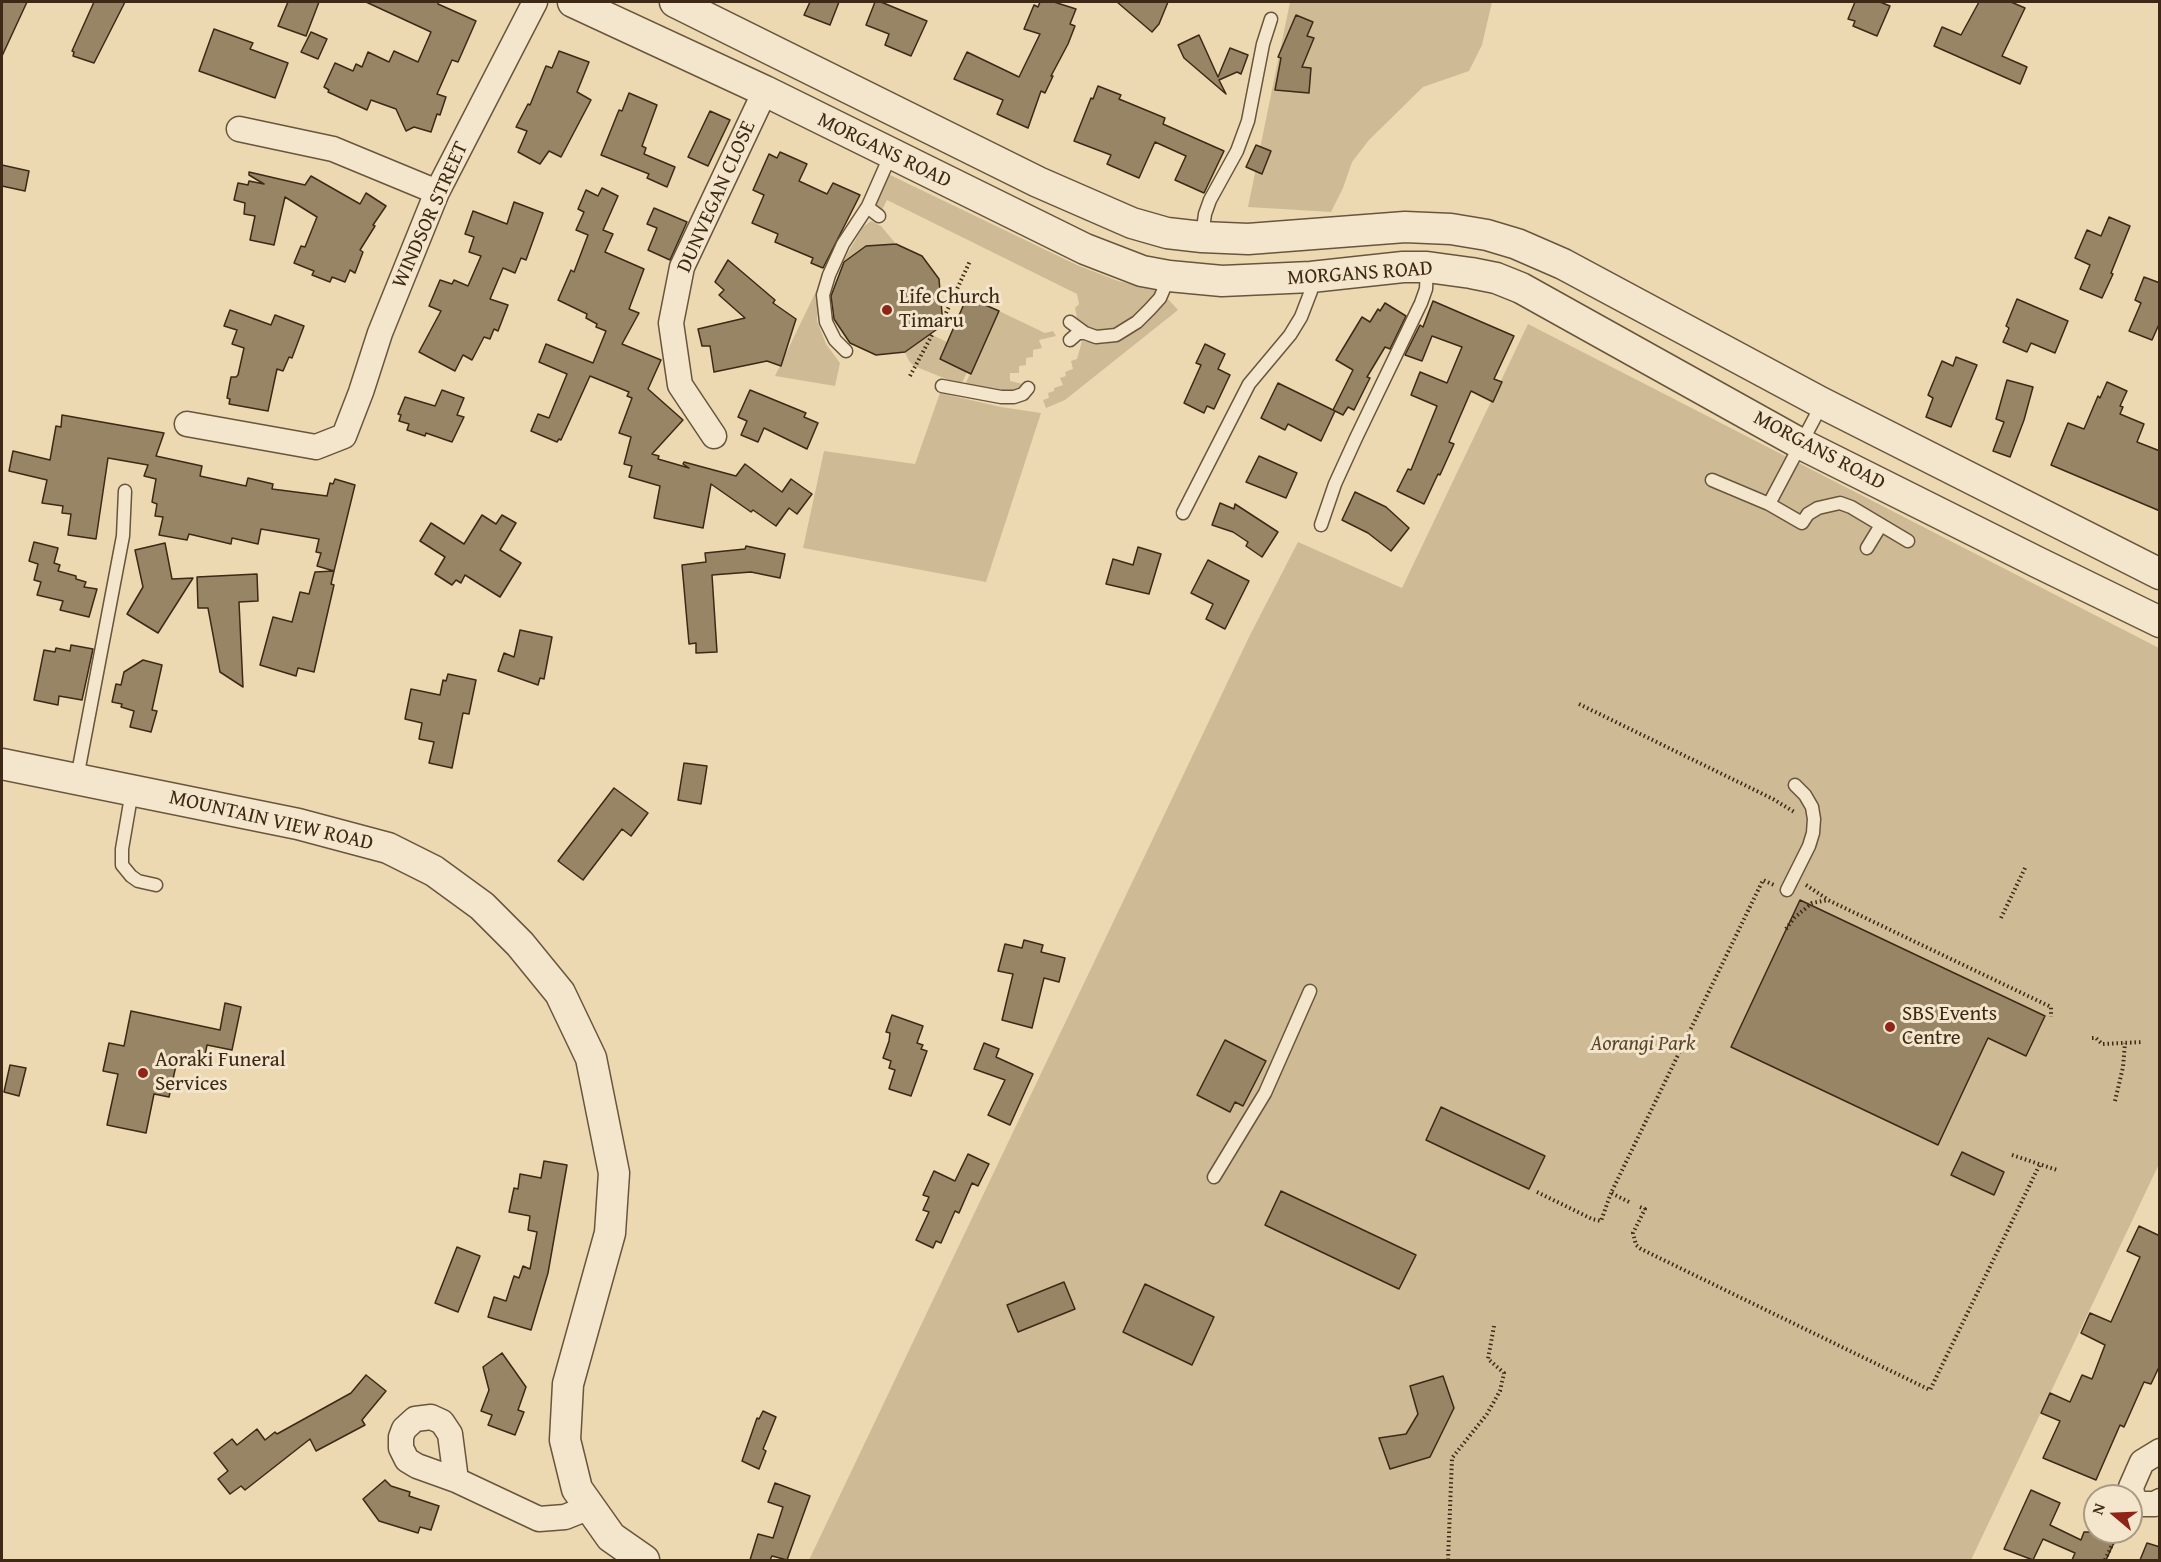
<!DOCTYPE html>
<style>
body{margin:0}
#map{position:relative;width:2161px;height:1562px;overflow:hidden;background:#ecd9b1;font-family:"Gentium Book Plus",serif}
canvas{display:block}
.frame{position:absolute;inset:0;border:3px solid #3d2915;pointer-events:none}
.north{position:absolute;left:2083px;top:1484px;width:60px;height:60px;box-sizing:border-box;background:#f3e6cc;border:2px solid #aa9a83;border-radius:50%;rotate:289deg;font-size:16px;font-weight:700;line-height:24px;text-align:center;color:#3d2915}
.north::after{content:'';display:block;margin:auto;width:21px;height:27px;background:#8f2418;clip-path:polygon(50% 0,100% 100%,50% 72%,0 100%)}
</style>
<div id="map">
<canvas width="2161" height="1562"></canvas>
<div class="frame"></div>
<div class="north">N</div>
</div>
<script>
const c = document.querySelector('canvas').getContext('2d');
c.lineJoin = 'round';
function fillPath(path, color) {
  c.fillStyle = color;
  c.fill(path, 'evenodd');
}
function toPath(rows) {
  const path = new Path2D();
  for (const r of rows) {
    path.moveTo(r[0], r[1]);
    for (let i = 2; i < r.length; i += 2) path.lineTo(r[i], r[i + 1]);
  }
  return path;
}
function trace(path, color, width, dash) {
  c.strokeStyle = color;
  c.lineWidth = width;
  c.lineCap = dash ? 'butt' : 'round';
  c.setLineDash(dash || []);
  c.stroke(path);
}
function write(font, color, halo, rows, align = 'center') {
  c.font = font + ' "Gentium Book Plus",serif';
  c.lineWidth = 6;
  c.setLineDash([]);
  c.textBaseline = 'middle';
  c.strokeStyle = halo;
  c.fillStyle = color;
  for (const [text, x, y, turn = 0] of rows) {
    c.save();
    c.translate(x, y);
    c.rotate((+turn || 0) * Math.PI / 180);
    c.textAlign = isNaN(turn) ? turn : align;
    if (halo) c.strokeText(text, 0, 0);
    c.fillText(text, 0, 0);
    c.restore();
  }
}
fillPath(toPath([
 [1290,2,1492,2,1482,45,1469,71,1423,87,1369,140,1352,162,1343,188,1331,212,1248,207],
 [886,173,1077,265,1118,281,1155,290,1154,296,1139,314,1120,328,1102,331,1091,329,1077,318,1075,308,1079,304,1077,294,887,200,882,210,878,209,876,198],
 [871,221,881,226,896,244,866,246,842,263,863,227],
 [823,277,818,292,817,321,826,344,840,363,835,386,775,376],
 [1168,299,1178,310,1065,400,1046,408,1043,400,1049,398,1048,393,1054,391,1054,388,1063,385,1060,378,1066,376,1065,372,1073,369,1071,361,1077,359,1082,341,1104,344,1119,339,1147,322],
 [999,311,1045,333,1053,331,1056,336,1039,340,1042,348,1033,350,1033,357,1026,358,1026,365,1019,366,1019,373,1010,373,1010,381,1023,384,1020,388,1012,392,1001,393,964,387],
 [1528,324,2159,648,2159,1164,1971,1560,809,1560,1250,635,1298,542,1402,588],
 [930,334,947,342,939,360,951,365,953,362,961,366,960,369,967,372,961,385,914,366,909,361,905,352],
 [940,393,1001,407,1041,413,986,582,803,548,824,451,915,464]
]), '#cebb96');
const building = toPath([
 [2,2,27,2,2,56,2,2],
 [94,2,125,2,94,63,73,56,74,52,72,51,94,2],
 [288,2,319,2,306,36,278,26,288,2],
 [366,2,438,2,438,4,476,21,458,62,452,60,437,94,446,97,440,115,437,114,431,132,414,127,406,131,396,109,371,100,367,110,328,92,329,90,324,87,335,63,353,71,356,64,362,67,368,52,389,62,394,51,418,62,431,32,366,2],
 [810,2,839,2,830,25,804,15,810,2],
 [875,2,881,2,927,21,911,56,885,45,889,34,866,25,875,2],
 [1040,2,1054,2,1076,9,1070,24,1075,26,1068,44,1051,76,1053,76,1045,93,1041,91,1028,128,997,114,1003,100,954,79,967,52,1019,77,1040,34,1024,29,1034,5,1038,7,1040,2],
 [1117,2,1168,2,1159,24,1152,32,1117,2],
 [1855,2,1880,2,1890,6,1877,36,1853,26,1855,21,1848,19,1855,2],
 [1979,2,2011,2,2025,8,2002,56,2027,67,2020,84,1934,46,1942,27,1961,35,1979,2],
 [1296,15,1313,22,1307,36,1314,38,1302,67,1311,68,1309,93,1275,90,1281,58,1278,57,1296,15],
 [214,29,253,43,250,49,288,63,275,98,199,71,214,29],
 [311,32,327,39,318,59,301,52,311,32],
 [1199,35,1218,77,1230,48,1248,55,1241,74,1237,72,1219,80,1226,94,1184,58,1178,45,1199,35],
 [559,51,589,62,577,92,591,100,561,157,549,151,540,164,518,152,527,131,516,127,528,104,530,105,546,66,552,68,559,51],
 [1098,86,1121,95,1119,99,1165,118,1163,124,1224,151,1204,193,1175,180,1186,156,1155,142,1139,178,1107,164,1111,155,1074,141,1091,98,1093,99,1098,86],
 [629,93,657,105,642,146,646,148,644,154,675,167,667,187,647,178,649,174,601,155,619,110,622,111,629,93],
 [710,111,730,120,708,166,688,157,710,111],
 [1256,145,1271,151,1262,174,1246,167,1256,145],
 [780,152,807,164,799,181,827,194,833,183,860,195,823,268,811,263,813,258,775,242,778,234,752,223,764,195,753,190,769,154,777,158,780,152],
 [2,165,29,171,25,191,2,186,2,165],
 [249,172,305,185,311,176,360,204,366,193,386,206,373,225,375,226,360,250,363,252,355,273,350,270,345,282,332,277,330,282,312,275,314,271,294,263,301,246,305,247,317,217,285,197,274,245,250,240,255,216,244,214,245,203,234,200,238,183,248,185,249,181,264,184,249,175,249,172],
 [602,188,618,196,603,230,613,234,605,252,644,269,629,309,639,313,622,344,661,360,648,389,683,420,652,454,659,456,658,459,689,468,683,464,684,462,736,476,745,464,782,492,791,479,812,494,797,514,789,508,776,526,753,510,751,512,711,484,703,528,654,518,660,486,629,477,632,466,624,464,631,437,619,433,632,398,627,396,629,392,590,376,561,440,559,439,557,442,531,431,538,414,549,418,567,374,539,362,546,344,593,363,606,331,596,327,597,324,586,318,587,314,558,300,571,270,574,272,588,235,576,230,584,212,578,209,586,190,598,196,602,188],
 [514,202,543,213,526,260,521,258,515,273,503,268,490,299,508,305,498,331,494,329,490,339,484,337,472,360,463,355,455,371,419,352,441,311,429,306,440,280,452,284,454,280,468,286,481,256,469,252,474,237,465,234,473,211,507,224,514,202],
 [654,208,687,222,670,260,648,250,657,228,647,224,654,208],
 [2109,217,2130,226,2111,273,2113,274,2102,298,2080,289,2090,265,2075,258,2087,230,2101,236,2109,217],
 [896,244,922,256,939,279,943,325,905,352,876,355,850,343,834,319,831,296,844,262,866,246,896,244],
 [728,260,775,300,773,303,796,319,781,366,767,361,714,372,710,346,702,346,698,329,745,318,719,295,724,290,715,282,728,260],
 [2144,277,2160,283,2160,322,2152,340,2129,331,2141,303,2135,300,2144,277],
 [967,297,999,311,971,374,940,359,967,297],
 [2017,299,2068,321,2055,353,2031,343,2027,352,2003,342,2009,328,2006,326,2017,299],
 [1433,301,1514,336,1494,379,1502,382,1493,402,1471,391,1449,442,1454,444,1440,475,1438,474,1424,504,1397,491,1408,469,1411,470,1437,406,1411,395,1420,372,1447,383,1462,347,1432,336,1422,361,1405,355,1420,325,1423,327,1433,301],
 [1385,303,1406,316,1390,349,1385,347,1367,377,1370,378,1354,410,1348,407,1343,415,1333,410,1353,370,1336,360,1362,317,1370,322,1378,309,1380,311,1385,303],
 [230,310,271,325,275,315,304,326,292,358,289,357,283,371,277,369,268,411,229,404,230,399,227,398,231,377,236,377,238,375,244,348,232,344,237,330,224,326,230,310],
 [1205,344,1225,354,1218,369,1230,375,1214,409,1207,406,1204,413,1184,403,1201,365,1196,363,1205,344],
 [1956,357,1977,365,1951,427,1926,417,1933,398,1928,395,1942,361,1953,366,1956,357],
 [2007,380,2033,387,2024,420,2010,457,1993,451,2004,422,1996,419,2007,380],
 [2107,382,2127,391,2120,406,2123,407,2120,414,2144,424,2137,442,2160,451,2160,511,2051,465,2068,423,2084,429,2098,396,2100,398,2107,382],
 [1278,383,1335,411,1321,441,1288,424,1285,430,1261,418,1278,383],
 [442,390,464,398,457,415,464,417,452,442,426,433,425,436,407,430,409,424,399,421,401,415,398,414,405,397,435,406,442,390],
 [750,390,806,413,804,417,818,423,807,449,764,428,758,442,741,435,747,421,738,417,750,390],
 [62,415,164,433,156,456,202,466,200,476,246,486,248,478,273,484,272,489,327,496,330,483,333,484,335,479,355,485,334,571,317,566,321,553,316,552,319,539,261,529,258,544,232,538,231,544,189,534,187,540,159,535,163,517,155,516,157,504,152,502,156,479,144,476,148,465,108,458,96,539,68,535,71,514,62,513,63,506,42,503,47,480,9,471,13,451,50,460,56,426,61,427,62,415],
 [1259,456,1297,473,1286,498,1246,482,1259,456],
 [1355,492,1386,507,1409,528,1391,551,1368,533,1342,520,1355,492],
 [1220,503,1234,509,1235,504,1278,532,1262,557,1246,546,1248,542,1233,532,1212,525,1220,503],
 [482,515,496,524,502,515,516,523,500,550,521,563,500,597,465,575,461,583,456,580,452,585,435,574,445,557,420,541,431,523,464,544,482,515],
 [34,542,58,548,54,563,60,565,58,571,76,576,76,579,86,582,84,587,97,589,89,617,60,610,63,601,37,595,41,582,34,580,38,564,29,561,34,542],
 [165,543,172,579,193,578,158,633,127,614,143,587,135,550,165,543],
 [746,546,785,554,780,578,751,572,712,575,717,652,696,653,696,643,689,644,682,565,706,562,705,553,745,549,746,546],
 [1138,547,1161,554,1149,594,1106,584,1113,559,1133,565,1138,547],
 [1208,560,1249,581,1225,629,1206,619,1213,604,1191,593,1208,560],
 [334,571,331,584,334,585,314,672,298,668,296,676,260,665,273,617,292,622,300,592,309,594,315,572,334,571],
 [257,574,258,601,239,602,243,687,220,672,208,608,198,608,197,577,257,574],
 [520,630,552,637,544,679,540,678,538,685,498,671,504,653,514,657,520,630],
 [71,645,93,649,82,700,59,696,58,705,34,700,44,650,55,652,56,648,70,651,71,645],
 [143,660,162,665,152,710,157,711,151,732,130,727,134,711,121,707,122,704,112,702,116,684,121,685,124,672,143,660],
 [448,674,476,680,469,714,463,713,452,768,429,763,434,742,419,739,422,723,405,719,411,689,440,695,443,680,446,681,448,674],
 [684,763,707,766,701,804,678,800,684,763],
 [614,788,648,813,631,836,622,829,583,880,558,861,614,788],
 [1800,900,2045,1016,2026,1056,1988,1038,1938,1145,1731,1047,1800,900],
 [1024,940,1043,945,1041,952,1065,958,1059,982,1044,978,1032,1028,1002,1020,1013,974,998,971,1005,944,1022,948,1024,940],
 [225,1003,241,1007,232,1050,207,1045,203,1066,177,1061,169,1097,154,1094,146,1133,107,1125,118,1074,103,1071,109,1043,124,1046,131,1011,220,1030,225,1003],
 [892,1015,923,1026,917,1043,923,1045,921,1049,927,1051,911,1096,889,1089,895,1070,889,1068,891,1061,883,1058,889,1041,890,1033,886,1032,892,1015],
 [1225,1040,1266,1061,1243,1106,1235,1102,1230,1112,1197,1095,1225,1040],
 [984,1043,999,1049,996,1057,1033,1074,1010,1125,988,1115,1005,1080,974,1069,984,1043],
 [10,1065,26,1068,19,1096,4,1092,10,1065],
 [1441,1107,1545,1156,1529,1189,1426,1140,1441,1107],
 [1962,1152,2004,1172,1994,1195,1951,1175,1962,1152],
 [968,1154,989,1164,978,1186,972,1183,959,1213,955,1211,941,1243,936,1241,933,1248,916,1240,929,1212,923,1210,929,1197,923,1195,934,1171,955,1181,968,1154],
 [544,1161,567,1165,548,1273,531,1330,488,1317,494,1297,506,1301,514,1276,519,1278,523,1266,530,1269,537,1232,528,1230,530,1216,509,1212,514,1188,518,1189,520,1174,541,1178,544,1161],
 [1281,1191,1416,1255,1399,1289,1265,1225,1281,1191],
 [2139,1226,2160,1236,2160,1365,2151,1384,2144,1382,2124,1427,2120,1425,2096,1480,2043,1458,2060,1421,2041,1413,2050,1393,2070,1402,2082,1375,2092,1379,2105,1345,2081,1333,2090,1313,2111,1322,2140,1257,2127,1251,2139,1226],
 [457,1247,480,1256,458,1312,435,1303,457,1247],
 [1064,1282,1075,1309,1018,1332,1007,1305,1064,1282],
 [1145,1284,1214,1317,1192,1365,1123,1332,1145,1284],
 [502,1353,526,1387,518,1410,524,1412,515,1435,488,1425,492,1415,481,1411,489,1390,483,1367,502,1353],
 [366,1375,386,1391,362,1420,365,1425,316,1451,310,1439,245,1490,241,1486,230,1494,218,1479,228,1471,214,1453,232,1439,237,1445,257,1429,265,1440,275,1432,277,1434,351,1393,366,1375],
 [1443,1376,1454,1408,1430,1457,1390,1469,1379,1438,1406,1434,1418,1414,1410,1386,1443,1376],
 [763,1411,776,1417,763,1449,766,1451,759,1469,742,1461,757,1418,759,1419,763,1411],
 [385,1480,391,1486,410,1492,409,1496,439,1506,431,1530,420,1527,418,1533,379,1521,363,1499,385,1480],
 [775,1483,810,1496,787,1560,772,1556,770,1560,750,1560,758,1534,773,1538,783,1507,768,1502,775,1483],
 [2031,1490,2060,1503,2050,1525,2081,1540,2084,1532,2119,1532,2106,1560,2072,1560,2075,1553,2043,1539,2033,1560,2004,1549,2031,1490],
 [2147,1543,2160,1547,2160,1560,2140,1560,2147,1543]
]);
fillPath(building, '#988566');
trace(building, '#3d2915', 1.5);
const service = toPath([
 [879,216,870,209,868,206,891,154],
 [1202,236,1205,214,1210,200,1237,151,1248,121,1263,44,1271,19],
 [1070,322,1085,333,1096,337,1116,335,1137,322,1150,309,1160,298,1169,277],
 [1070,340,1078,333,1085,333],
 [846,351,835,340,826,322,823,295,829,275,843,244,868,206],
 [942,386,1001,397,1014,397,1023,394,1028,388],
 [1712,480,1769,504,1822,404],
 [1769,504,1802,523,1808,514,1818,508,1840,503,1851,507,1908,541],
 [1183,513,1249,384,1290,335,1301,317,1311,291,1311,278],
 [1321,525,1335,484,1356,438,1421,303,1426,289,1427,267],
 [1867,548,1881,525],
 [77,778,123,536,125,491],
 [132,791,122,849,122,865,131,876,138,881,156,885],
 [1787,890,1809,846,1813,833,1814,819,1812,807,1805,795,1795,785],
 [1214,1177,1265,1093,1310,991]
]);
const minor = toPath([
 [239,129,333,149,437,192],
 [187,424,316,447,344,436,361,392,380,333,437,192,535,2],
 [714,436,680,385,671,323,682,267,765,91],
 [2160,1451,2142,1462,2131,1487,2133,1499,2142,1504,2155,1504,2160,1501],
 [456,1480,450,1434,442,1422,431,1417,415,1419,404,1429,401,1437,401,1448,407,1460,417,1466,456,1480,539,1519,565,1517,590,1507]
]);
const tertiary = toPath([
 [573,2,765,91,1085,249,1142,271,1169,276,1222,281,1311,277,1403,267,1427,267,1471,273,1496,278,1521,288,1801,444,2037,562,2160,622],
 [675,2,1038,182,1132,223,1167,233,1202,237,1248,239,1405,227,1451,229,1487,235,1517,244,1563,264,1822,403,2160,574],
 [2,764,298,824,388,848,434,871,482,906,520,944,560,993,591,1058,614,1173,610,1233,568,1384,565,1440,577,1489,611,1537,644,1560]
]);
trace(service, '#69553c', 15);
trace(minor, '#69553c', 27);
trace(tertiary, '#69553c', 33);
trace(toPath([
 [946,313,970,261],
 [910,376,932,335],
 [1579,704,1773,799,1796,813],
 [1806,885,1827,899],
 [2001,918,2025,868],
 [1786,929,1794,918,1812,903,1828,900,2051,1007,2051,1017],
 [2092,1038,2096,1038,2102,1044,2143,1042],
 [2115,1101,2123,1067,2125,1043],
 [2012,1155,2057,1170],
 [1537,1192,1592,1219,1601,1221,1611,1193],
 [1629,1202,1611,1193,1763,880,1774,885],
 [1640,1207,1645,1209,1633,1233,1636,1245,1641,1249,1930,1390,2040,1164],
 [1448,1560,1452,1458,1487,1414,1500,1391,1504,1373,1488,1359,1494,1326],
 [2105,1560,2118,1532]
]), '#3d2915', 4, [1.5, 3]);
trace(service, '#f3e6cc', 12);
trace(minor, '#f3e6cc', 24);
trace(tertiary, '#f3e6cc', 30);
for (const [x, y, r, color] of [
 [887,310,6,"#8f2418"],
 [1890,1027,6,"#8f2418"],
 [143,1073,6,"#8f2418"]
]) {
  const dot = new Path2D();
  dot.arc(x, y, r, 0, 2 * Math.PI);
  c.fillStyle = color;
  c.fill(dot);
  trace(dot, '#f3e6cc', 2);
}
write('21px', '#3d2915', '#f3e6cc', [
 ["MORGANS ROAD",884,151,26],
 ["DUNVEGAN CLOSE",717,197,-66],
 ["WINDSOR STREET",431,215,-66],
 ["MORGANS ROAD",1360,274,-4],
 ["MORGANS ROAD",1819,451,28],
 ["MOUNTAIN VIEW ROAD",271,821,13]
]);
write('21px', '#3d2915', '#f3e6cc', [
 ["Life Church",899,298],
 ["Timaru",899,322],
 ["SBS Events",1902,1015],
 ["Centre",1902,1039],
 ["Aoraki Funeral",155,1061],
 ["Services",155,1085]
], 'left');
write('italic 21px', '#5a462f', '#f3e6cc', [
 ["Aorangi Park",1643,1045]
]);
</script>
